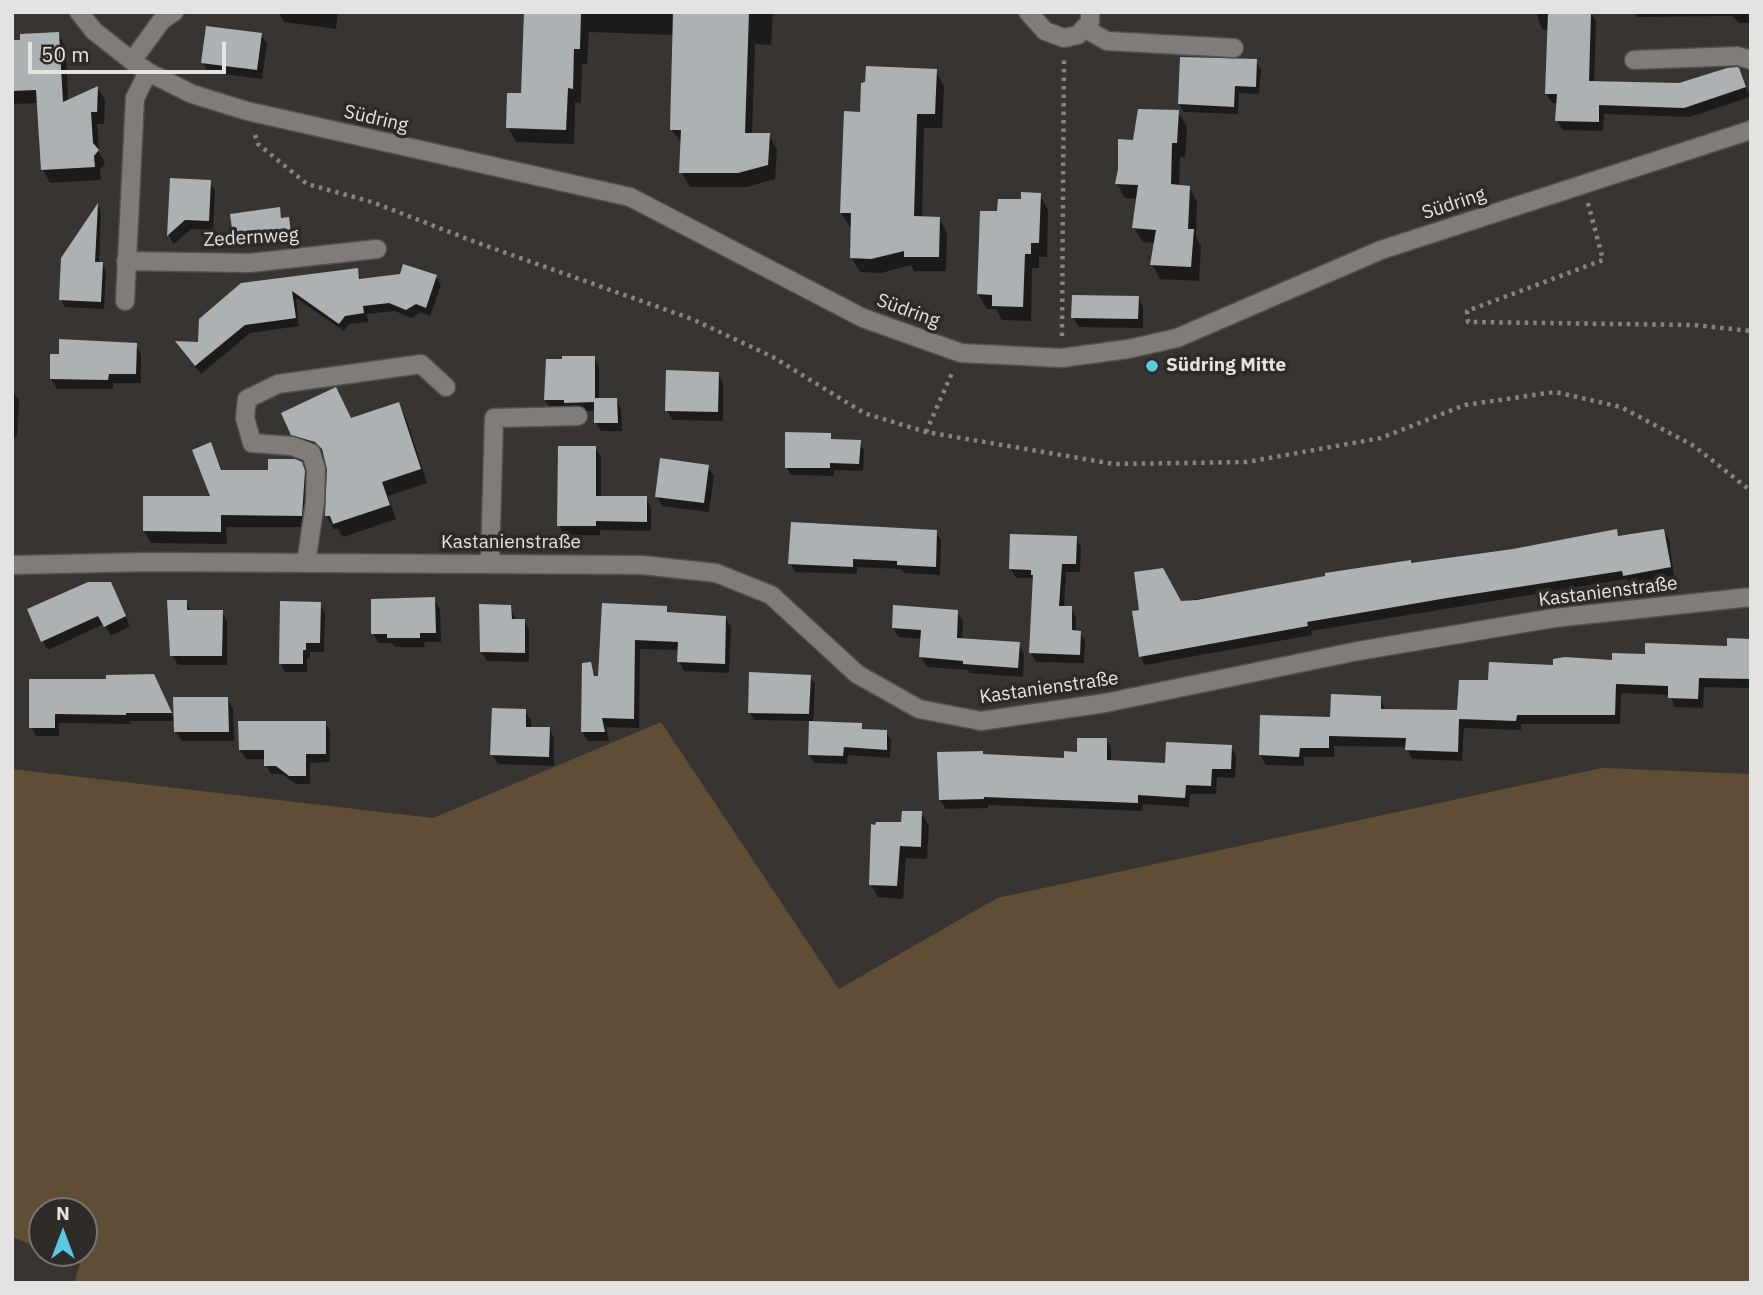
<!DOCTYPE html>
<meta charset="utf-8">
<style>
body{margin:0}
#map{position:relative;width:1763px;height:1295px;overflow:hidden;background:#373431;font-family:"IBM Plex Sans",sans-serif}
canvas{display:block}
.frame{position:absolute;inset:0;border:14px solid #e5e3e1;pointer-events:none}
.north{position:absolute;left:28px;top:1197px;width:70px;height:70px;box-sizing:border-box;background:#2d2a27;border:2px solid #777471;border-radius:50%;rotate:0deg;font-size:19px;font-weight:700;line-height:28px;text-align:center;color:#e5e3e1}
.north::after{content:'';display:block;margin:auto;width:24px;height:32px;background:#59c8e4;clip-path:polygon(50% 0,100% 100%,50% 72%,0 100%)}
.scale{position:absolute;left:28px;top:42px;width:198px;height:32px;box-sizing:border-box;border:4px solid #e5e3e1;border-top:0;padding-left:9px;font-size:21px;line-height:24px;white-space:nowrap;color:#e5e3e1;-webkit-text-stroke:5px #2d2a27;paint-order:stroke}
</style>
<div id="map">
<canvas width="1763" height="1295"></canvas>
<div class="frame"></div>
<div class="north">N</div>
<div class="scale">50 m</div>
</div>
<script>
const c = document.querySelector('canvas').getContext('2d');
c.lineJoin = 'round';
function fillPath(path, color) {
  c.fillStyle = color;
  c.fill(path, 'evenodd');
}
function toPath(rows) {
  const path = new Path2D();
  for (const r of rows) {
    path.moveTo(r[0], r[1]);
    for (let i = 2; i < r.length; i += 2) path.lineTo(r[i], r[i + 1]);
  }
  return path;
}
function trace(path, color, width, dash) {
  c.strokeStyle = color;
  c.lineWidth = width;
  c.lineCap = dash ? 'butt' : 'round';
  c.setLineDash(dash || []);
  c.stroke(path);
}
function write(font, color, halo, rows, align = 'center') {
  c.font = font + ' "IBM Plex Sans",sans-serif';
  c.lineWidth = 7;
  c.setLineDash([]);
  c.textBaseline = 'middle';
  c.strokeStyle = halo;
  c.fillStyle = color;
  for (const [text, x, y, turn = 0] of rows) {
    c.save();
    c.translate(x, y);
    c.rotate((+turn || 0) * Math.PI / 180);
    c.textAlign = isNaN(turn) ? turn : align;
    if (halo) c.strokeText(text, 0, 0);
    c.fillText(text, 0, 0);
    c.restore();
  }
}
fillPath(toPath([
 [661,722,839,989,997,898,1602,768,1751,774,1751,1283,74,1283,80,1264,52,1253,84,1253,84,1211,42,1211,42,1249,12,1237,12,769,433,818]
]), '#5f4e35');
fillPath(toPath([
 [278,12,338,12,336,29,284,22],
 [526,12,773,12,771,45,755,44,752,135,769,135,777,150,775,179,747,187,690,187,681,172,682,144,671,129,674,35,589,32,587,64,582,64,581,103,575,102,574,144,516,142,508,127,523,95],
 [1538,12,1590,12,1596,21,1594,83,1680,85,1738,70,1750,97,1690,117,1604,114,1603,131,1563,130,1557,121,1558,103,1552,103,1546,94,1549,30,1543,30,1538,20],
 [1635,12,1751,12,1751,23,1739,23,1732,16,1637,17],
 [58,34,66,47,68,101,98,88,105,100,104,124,97,124,99,152,105,163,100,170,101,180,50,183,43,170,39,103,12,104,12,42],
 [261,35,267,44,262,79,208,72,203,62],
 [1256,61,1261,69,1259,94,1239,93,1238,114,1184,112,1179,104],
 [936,71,944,86,942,128,924,128,922,218,939,218,947,233,946,271,914,271,911,265,881,273,860,272,852,258,853,227,850,227,841,213,862,114],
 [1178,112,1187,126,1185,158,1180,157,1179,187,1189,187,1197,202,1196,237,1201,246,1199,281,1160,279,1152,264,1155,243,1143,242,1134,228,1138,199,1125,198,1117,184,1135,142],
 [172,180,210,182,215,191,213,230,191,229,174,244,169,236],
 [1040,195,1048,210,1047,257,1039,257,1039,268,1032,268,1031,321,1002,320,996,309,987,309,978,294,1022,200],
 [98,206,101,212,99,264,102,264,106,271,104,309,65,307,61,299],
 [279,209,282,219,288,219,291,223,293,240,276,242,274,239,252,242,250,238,237,239,235,235],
 [357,270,362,281,436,277,441,285,430,316,421,312,411,318,395,311,367,314,368,322,349,324,344,331,296,298,299,326,250,333,201,374,182,350,200,344,200,320],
 [1138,297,1143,307,1143,328,1079,327,1073,318],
 [136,345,141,354,141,383,113,383,113,389,57,389,51,379],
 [594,357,599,366,599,400,616,400,621,409,622,431,601,431,596,423,596,411,571,411,550,408,545,400,564,360],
 [718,373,723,383,723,421,673,420,667,411],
 [12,390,19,400,17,437,12,437],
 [398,404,406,418,427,483,388,496,396,519,343,537,338,529,334,529,326,515,329,469,325,456,301,448,293,434,351,420],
 [830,435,833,441,859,442,864,450,863,471,834,470,834,476,791,475,786,467],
 [211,444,223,472,270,472,301,463,308,476,308,527,226,527,227,544,151,543,144,531,212,498],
 [595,448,601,457,601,498,646,498,651,508,651,531,600,530,600,535,564,535,559,525],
 [708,467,714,476,709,512,662,506,657,496],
 [1616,531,1620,538,1664,531,1669,539,1674,576,1630,584,1627,579,1311,631,1312,635,1145,665,1140,656,1180,602,1411,564,1513,551],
 [936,532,941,540,940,575,904,573,901,569,857,567,857,574,795,572,790,563],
 [1076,538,1081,547,1080,572,1066,572,1064,608,1071,608,1076,617,1076,632,1080,632,1085,641,1084,663,1036,662,1031,653,1035,578,1016,578,1011,569],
 [115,594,130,626,111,636,104,624,48,650,43,641],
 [434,599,440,609,441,642,424,642,425,647,395,647,392,643,379,643,373,633],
 [186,602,192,612,222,612,227,621,227,665,178,665,172,655],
 [320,604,325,613,324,652,310,652,310,658,307,658,307,672,285,672,280,663],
 [603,605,666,608,670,614,725,617,731,627,729,673,684,671,679,661,679,650,640,649,639,728,606,727,609,741,588,741,582,732,590,664,596,678,600,678],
 [510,607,516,620,524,620,529,630,529,662,487,661,481,651],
 [957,612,963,621,962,640,1019,644,1024,654,1023,677,970,673,968,670,927,667,921,657,922,639,899,637,893,628],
 [1751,640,1751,688,1704,687,1703,708,1675,707,1670,695,1621,693,1620,724,1521,724,1521,730,1464,728,1462,761,1412,759,1407,747,1334,746,1334,757,1304,757,1304,766,1266,765,1260,755,1332,719,1380,698,1386,711,1459,712,1489,682,1555,666,1613,662,1646,656,1728,647],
 [810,677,815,684,813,723,861,725,864,731,886,732,891,740,890,758,848,755,847,764,814,763,809,754,811,721,754,720,749,712],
 [31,681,158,685,175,721,130,721,130,724,59,723,59,736,36,736,31,727],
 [227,699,233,708,234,741,182,741,176,732],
 [525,711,531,720,531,728,549,728,554,738,554,766,498,764,492,754],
 [325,722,330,731,330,762,310,763,310,784,296,784,282,774,271,774,266,765,266,759,246,759,240,750],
 [1106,739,1111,748,1111,762,1166,765,1231,747,1236,756,1235,778,1217,777,1216,794,1190,794,1189,807,1143,804,1142,811,988,805,988,808,946,809,940,800,984,756,1065,760],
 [921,813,929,826,927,859,906,858,903,899,878,897,871,885,903,824]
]), '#0007');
fillPath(toPath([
 [524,12,581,12,580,49,574,49,573,89,568,88,566,130,506,128,507,93,521,93],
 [673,12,749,12,745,133,770,133,768,165,738,173,679,173,681,130,670,130],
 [1548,12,1591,12,1589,81,1679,83,1727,68,1737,67,1739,68,1746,87,1684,108,1599,105,1599,122,1555,121,1557,94,1545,94],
 [206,26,262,33,257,70,201,63],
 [59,32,63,102,98,86,97,112,91,112,93,143,99,150,94,156,95,167,41,170,36,90,12,91,12,40,20,40,20,34],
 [1180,57,1257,59,1256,87,1235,86,1234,107,1178,104],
 [866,66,937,69,935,114,917,114,914,216,940,217,939,257,904,257,904,251,871,259,850,258,851,213,840,213,844,111,860,112,861,83,865,82],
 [1138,109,1179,110,1177,143,1172,143,1171,184,1190,186,1188,229,1194,229,1191,267,1150,265,1156,230,1132,228,1138,185,1115,184,1118,169,1118,139,1133,140],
 [170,178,211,180,209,221,185,220,167,236],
 [1021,192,1041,193,1039,243,1031,243,1031,254,1025,254,1023,307,992,306,992,295,977,294,980,211,997,211,998,199,1021,199],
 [98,203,95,262,103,262,101,302,59,300,61,258],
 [280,207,281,218,289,217,292,237,272,239,271,235,248,238,247,234,233,236,230,214],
 [403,264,437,275,426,308,416,304,406,310,389,303,363,306,364,313,345,316,339,324,292,291,296,318,245,325,195,366,175,341,198,342,199,319,241,283,358,268,359,279,400,274],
 [1072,295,1139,296,1138,319,1071,318],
 [59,339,137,343,136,374,109,374,108,380,50,379,50,354,59,354],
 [562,356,595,356,595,398,617,398,618,423,594,423,594,402,564,403,564,400,544,400,546,359,562,359],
 [666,370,719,372,718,412,665,411],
 [336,387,351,418,399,402,421,469,382,482,390,505,333,524,330,516,325,516,327,469,322,449,315,442,291,435,281,413],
 [785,432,831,433,831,439,861,440,859,464,830,463,830,468,785,468],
 [211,442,221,470,268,470,268,459,295,459,302,462,305,471,302,516,221,515,221,532,143,531,143,496,210,496,192,450],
 [558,446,596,446,596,496,647,496,647,522,596,521,596,526,557,526],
 [660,458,709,465,704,503,655,497],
 [791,522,937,530,936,567,897,565,897,561,853,559,853,567,788,564],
 [1617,529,1618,536,1664,529,1671,567,1623,576,1622,571,1447,598,1307,622,1308,626,1139,657,1132,611,1139,610,1134,572,1163,568,1181,601,1197,600,1325,576,1325,573,1411,560,1411,563,1513,549],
 [1010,534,1077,536,1076,564,1062,564,1059,606,1072,606,1072,630,1081,631,1080,655,1029,653,1033,575,1031,575,1031,570,1009,569],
 [88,582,111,582,126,616,104,627,98,616,41,642,27,609],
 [435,597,436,633,420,633,420,638,387,638,387,634,371,634,371,599],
 [167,600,187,600,187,610,223,610,222,656,170,656],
 [280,601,321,602,320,643,306,643,306,650,303,650,303,664,279,664],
 [602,603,667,606,667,612,726,616,725,664,677,662,678,642,635,640,634,719,602,718,605,732,581,732,582,663,591,662,594,676,598,676],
 [479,604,511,605,512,619,525,619,525,653,480,652],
 [893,605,958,610,957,638,1020,642,1018,668,963,664,963,661,919,657,921,630,892,628],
 [1727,638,1751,639,1751,679,1699,678,1698,699,1668,698,1668,686,1616,684,1615,715,1517,715,1516,721,1459,719,1458,752,1405,750,1406,738,1329,736,1329,748,1300,748,1299,757,1259,755,1260,715,1330,717,1331,694,1381,696,1381,709,1457,710,1459,680,1488,680,1489,662,1553,665,1553,659,1565,657,1612,660,1612,653,1645,654,1645,643,1727,646],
 [749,672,811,675,809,714,748,713],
 [154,674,172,713,126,713,126,715,55,714,55,728,29,728,29,679,106,679,106,675],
 [173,697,228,697,229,732,174,732],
 [492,708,526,709,526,727,550,727,549,757,490,755],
 [238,721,326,721,326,754,306,754,306,776,289,776,276,766,264,766,264,750,239,750],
 [809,721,862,723,862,729,887,730,887,750,844,747,843,756,808,755],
 [1077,738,1107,738,1107,760,1165,763,1166,742,1232,745,1231,769,1212,769,1211,786,1186,785,1185,798,1138,795,1138,803,984,797,984,799,939,800,937,752,983,751,983,754,1064,758,1064,751,1077,752],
 [902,811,922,811,921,847,900,846,897,886,869,885,871,824,875,825,876,822,901,822]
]), '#acb1b3');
const minor = toPath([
 [79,12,94,31,132,61,148,72,192,94,247,111,630,197,863,318,961,353,1061,358,1128,349,1177,338,1381,250,1751,130],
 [1028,12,1045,31,1064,38,1078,35,1090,22,1090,12],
 [1084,28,1107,41,1234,48],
 [1634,60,1738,56,1751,60],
 [132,61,162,20,174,12],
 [126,261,250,263,377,249],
 [125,301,135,98,148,72],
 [306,563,315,503,316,469,311,453,292,446,252,443,245,418,247,399,278,384,421,364,446,387],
 [490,563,494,418,578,416],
 [12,565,150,562,642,565,716,573,771,595,857,674,919,709,981,721,1105,703,1358,651,1554,618,1751,597]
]);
trace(minor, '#52504d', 21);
trace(toPath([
 [255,135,258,144,307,184,372,202,478,243,692,319,773,357,864,413,926,432,1114,464,1247,462,1381,438,1465,405,1555,392,1621,407,1694,446,1751,491],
 [1588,203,1603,260,1467,311,1468,322,1694,325,1751,331],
 [1062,336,1064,58],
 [926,432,952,373]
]), '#868380', 4.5, [3.5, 5]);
trace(minor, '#807d79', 18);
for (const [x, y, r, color] of [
 [1152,366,7,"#59c8e4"]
]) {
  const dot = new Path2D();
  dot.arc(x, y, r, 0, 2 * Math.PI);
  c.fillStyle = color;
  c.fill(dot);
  trace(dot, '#2d2a27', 2.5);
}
write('19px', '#e5e3e1', '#2d2a27', [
 ["Südring",376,119,13],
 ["Südring",1454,204,-18],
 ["Zedernweg",251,238,-3],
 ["Südring",908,311,20],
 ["Kastanienstraße",511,543],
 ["Kastanienstraße",1608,592,-7],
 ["Kastanienstraße",1049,688,-8]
]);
write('bold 19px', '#e5e3e1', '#2d2a27', [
 ["Südring Mitte",1166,366]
], 'left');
</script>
